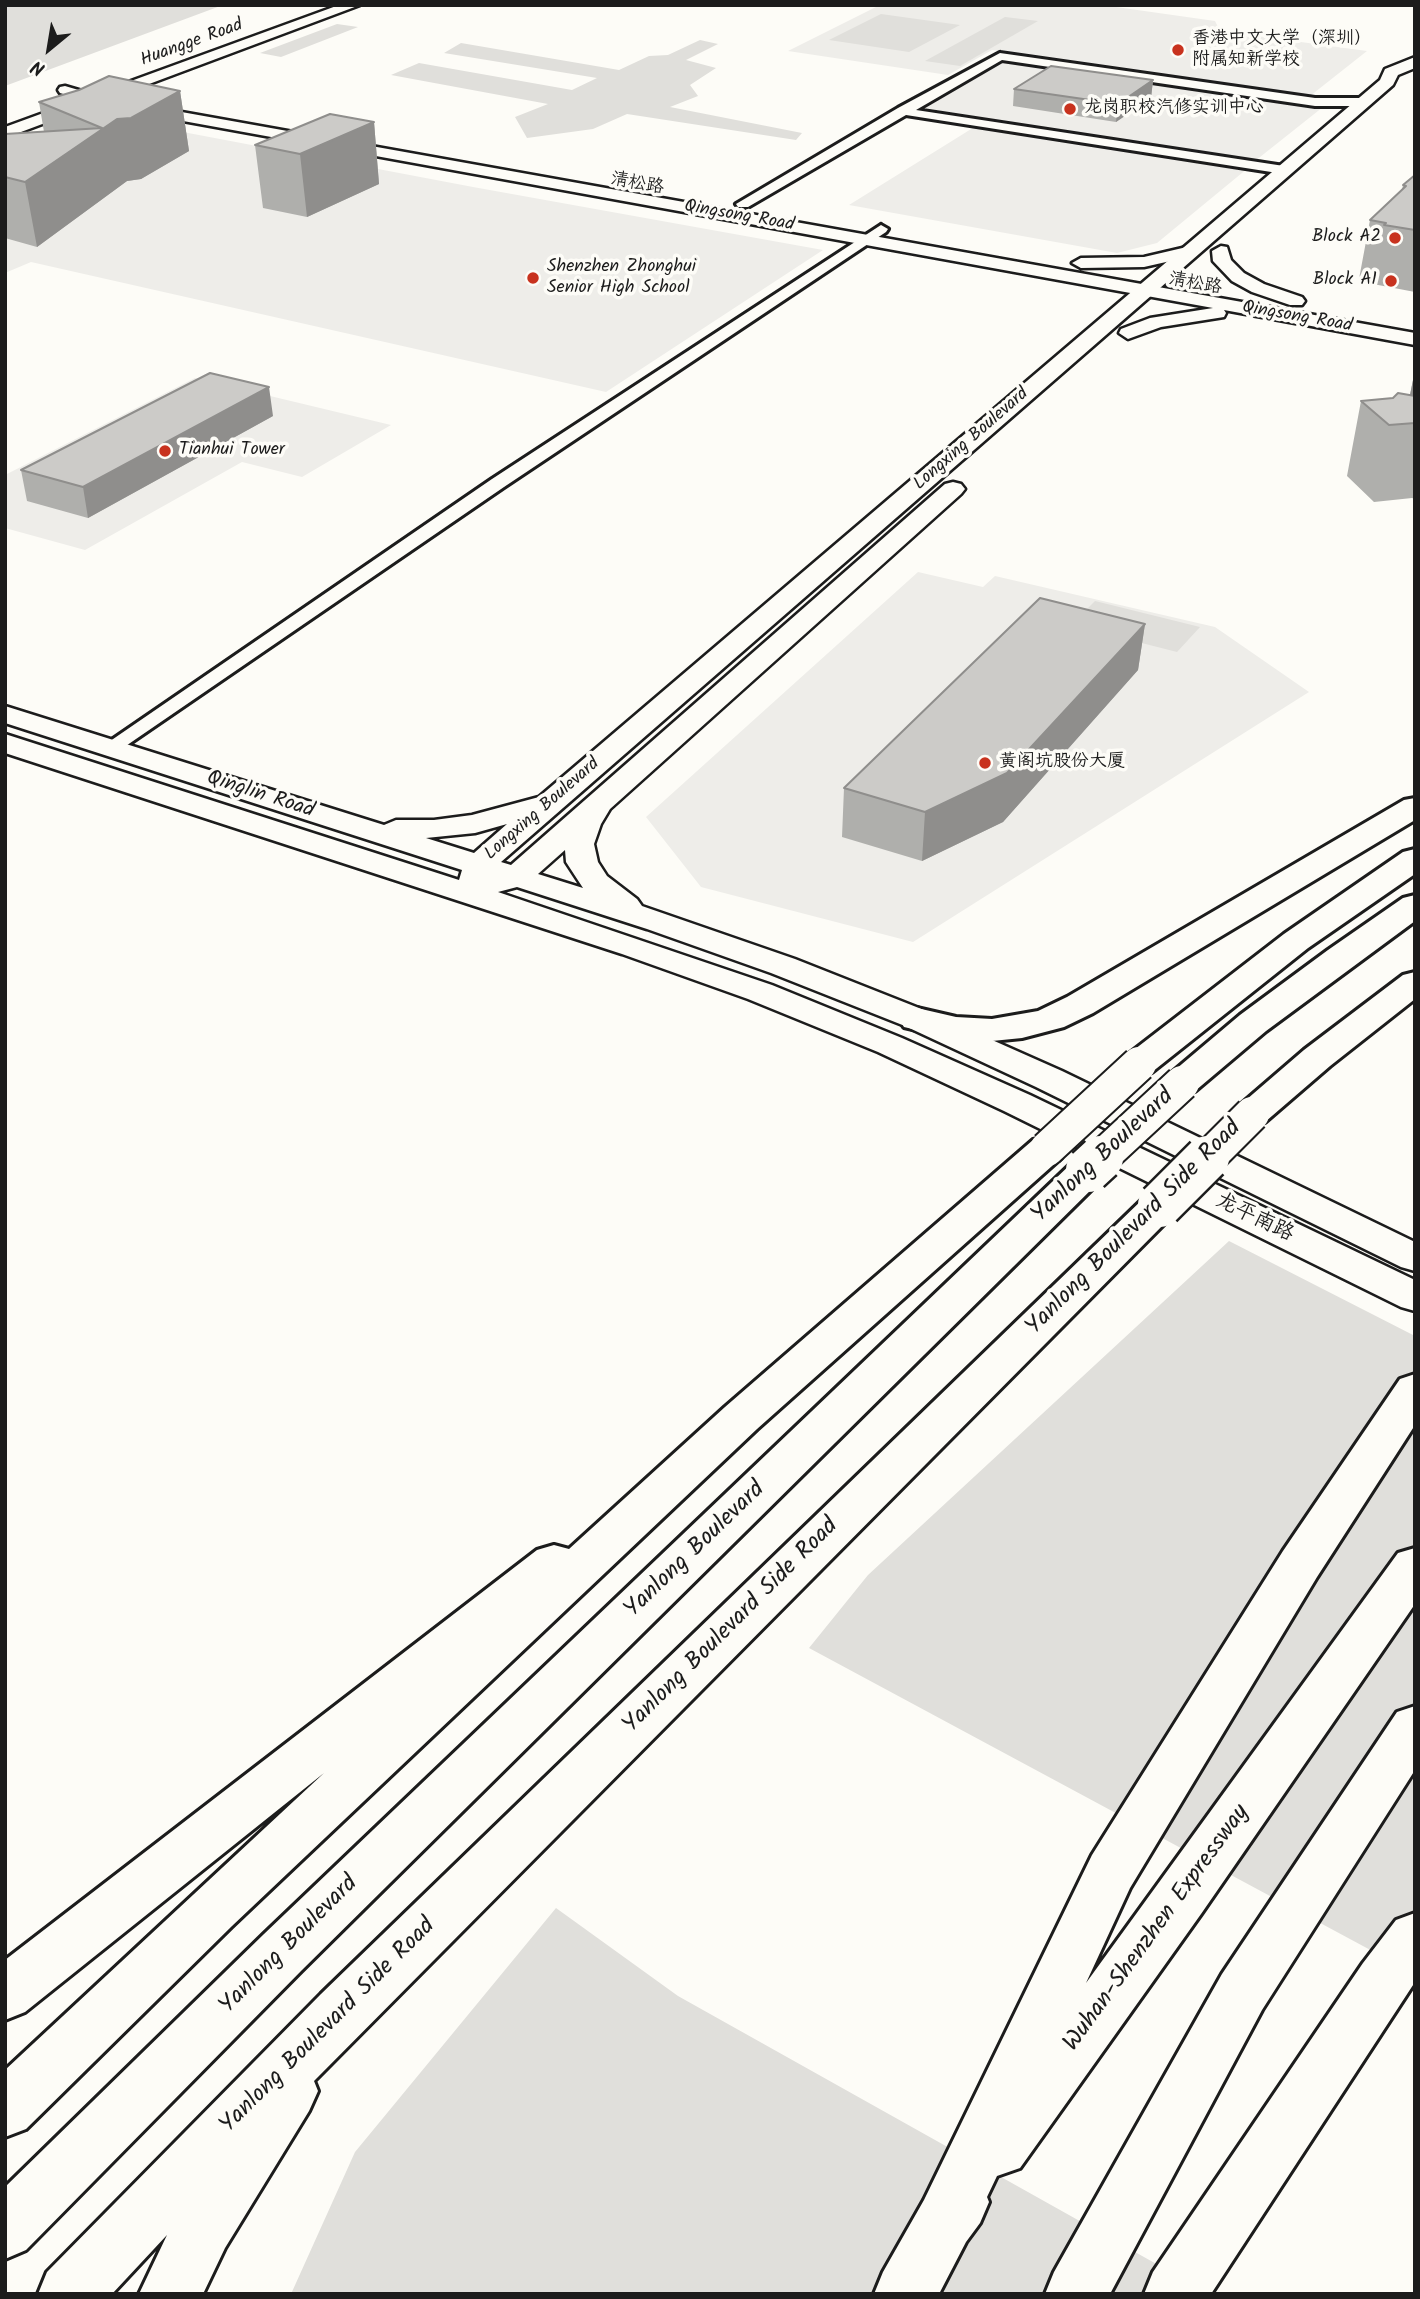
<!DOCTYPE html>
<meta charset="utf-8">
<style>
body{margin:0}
#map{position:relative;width:1420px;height:2299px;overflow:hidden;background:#fdfcf7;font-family:Kalam,sans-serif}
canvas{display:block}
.frame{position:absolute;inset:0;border:7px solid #1c1c1c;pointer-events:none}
.north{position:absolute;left:14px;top:14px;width:70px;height:70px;-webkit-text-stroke:5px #fdfcf7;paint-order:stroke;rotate:210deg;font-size:19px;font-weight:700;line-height:28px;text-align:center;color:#1c1c1c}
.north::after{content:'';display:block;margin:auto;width:24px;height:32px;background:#1c1c1c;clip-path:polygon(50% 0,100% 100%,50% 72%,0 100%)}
</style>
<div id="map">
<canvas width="1420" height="2299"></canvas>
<div class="frame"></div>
<div class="north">N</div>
</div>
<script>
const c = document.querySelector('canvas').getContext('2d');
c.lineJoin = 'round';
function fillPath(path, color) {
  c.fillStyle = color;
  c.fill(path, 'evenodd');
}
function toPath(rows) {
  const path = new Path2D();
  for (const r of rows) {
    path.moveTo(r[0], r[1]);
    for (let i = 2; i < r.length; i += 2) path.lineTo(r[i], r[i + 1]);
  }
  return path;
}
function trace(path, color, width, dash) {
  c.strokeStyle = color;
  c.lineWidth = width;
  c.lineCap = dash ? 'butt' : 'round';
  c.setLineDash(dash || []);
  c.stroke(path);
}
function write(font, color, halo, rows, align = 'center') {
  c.font = font + ' Kalam,"LXGW WenKai TC",sans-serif';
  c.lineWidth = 7;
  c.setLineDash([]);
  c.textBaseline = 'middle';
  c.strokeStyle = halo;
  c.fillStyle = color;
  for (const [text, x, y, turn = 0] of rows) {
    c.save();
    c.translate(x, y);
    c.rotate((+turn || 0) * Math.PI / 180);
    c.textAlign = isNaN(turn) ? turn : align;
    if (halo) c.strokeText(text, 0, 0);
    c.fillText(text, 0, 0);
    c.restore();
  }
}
fillPath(toPath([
 [880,5,1102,5,1215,21,1220,31,1367,51,1310,96,992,50,948,75,788,51],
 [1007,60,1323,107,1255,161,924,108],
 [125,121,473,187,823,250,606,392,31,262,5,273,5,167],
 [976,126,1248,168,1157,243,1117,253,849,205],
 [195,378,391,425,302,477,242,462,85,550,5,528,5,475],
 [918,572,983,587,995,576,1215,627,1309,692,913,942,701,887,646,817]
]), '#eeede9');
fillPath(toPath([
 [5,5,223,5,5,86],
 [881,14,960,25,909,52,829,40],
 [1005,17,1038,21,960,66,925,61],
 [337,24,358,27,281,57,260,53],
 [700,40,718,44,686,60,716,68,690,85,698,96,670,107,802,133,796,140,627,114,593,129,527,138,515,117,548,104,391,75,419,63,572,90,597,78,444,53,461,43,619,70,649,56,668,55],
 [1095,601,1200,627,1177,652,1071,625],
 [1229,1241,1415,1336,1415,1974,809,1648,868,1575],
 [556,1908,678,1996,1210,2294,291,2294,355,2152]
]), '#e0dfdb');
const minor = toPath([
 [1000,53,1315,98,1364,98,1370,102,1364,106,1315,106,1002,60,916,110,1284,166,1290,170,1284,174,906,115,748,207,738,207,736,204,898,108,1000,53],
 [881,225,888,229,886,232,504,487,117,752,110,754,103,752,100,748,492,479,881,225]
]);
const tertiary = toPath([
 [65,86,109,99,1415,333,1415,345,1224,310,1226,313,1224,317,1161,327,1128,339,1119,333,1121,329,1150,318,1213,308,106,107,60,93,58,90,60,87,65,86],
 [1191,246,1200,251,1197,255,1144,267,1081,268,1072,263,1081,258,1144,257,1191,246],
 [1221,246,1227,247,1231,260,1244,273,1264,284,1302,297,1305,301,1302,305,1290,305,1252,292,1232,281,1213,261,1212,251,1221,246]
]);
const secondary = toPath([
 [339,5,360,5,5,138,5,127,339,5],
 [1415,57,1415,68,1398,75,1393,85,501,862,511,865,945,484,953,482,961,484,965,489,961,494,610,809,601,824,594,844,598,862,607,876,637,899,642,906,795,959,929,1012,1062,1071,1415,1242,1415,1271,1401,1267,1036,1087,905,1026,771,973,647,929,517,887,498,892,772,985,902,1038,1030,1095,1415,1280,1415,1311,1401,1307,1004,1111,878,1052,748,999,622,954,5,753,5,734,459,880,462,870,5,723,5,706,384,825,396,820,434,820,472,815,539,797,1380,80,1385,69,1415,57],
 [507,824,474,853,426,838,475,833,507,824],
 [565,850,566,862,583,888,538,874,565,850]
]);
const primary = toPath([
 [1415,798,1415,820,1093,1013,1064,1027,1022,1038,992,1041,956,1039,904,1027,899,1019,904,1011,917,1008,956,1017,992,1019,1038,1011,1067,997,1404,800,1415,798],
 [1415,972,1415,999,1330,1066,1265,1122,1252,1126,1239,1122,1233,1114,1239,1106,1304,1050,1403,975,1415,972],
 [1160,1192,1174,1196,1180,1205,1174,1214,314,2081,318,2091,309,2111,225,2248,203,2294,139,2294,167,2235,112,2294,38,2294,47,2272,321,1994,1146,1196,1160,1192]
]);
const trunk = toPath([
 [1415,849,1415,874,1308,948,1152,1072,1139,1075,1126,1072,1121,1064,1126,1056,1284,934,1403,852,1415,849],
 [1415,895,1415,921,1266,1031,1195,1091,1182,1095,1169,1091,1163,1083,1169,1075,1240,1015,1328,950,1403,898,1415,895],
 [1047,1137,1061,1140,1066,1149,1061,1158,757,1429,232,1926,26,2129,5,2137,5,2070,324,1773,25,2012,5,2020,5,1960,537,1550,554,1545,569,1549,725,1407,1033,1140,1047,1137],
 [1088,1157,1102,1161,1107,1170,1102,1179,302,1970,26,2250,5,2259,5,2187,264,1934,1074,1161,1088,1157]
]);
const motorway = toPath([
 [1415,1374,1415,1425,1317,1577,1130,1888,1086,1983,1398,1553,1415,1548,1415,1604,1201,1914,1020,2168,997,2176,987,2197,989,2202,980,2223,966,2242,939,2294,874,2294,883,2272,924,2200,1092,1855,1283,1551,1400,1379,1415,1374],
 [1415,1706,1415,1770,1262,2010,1110,2294,1045,2294,1054,2272,1222,1974,1397,1712,1415,1706],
 [1415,1913,1415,1982,1211,2294,1144,2294,1153,2272,1363,1963,1396,1920,1415,1913]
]);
trace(minor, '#1c1c1c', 6);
trace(tertiary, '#1c1c1c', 5);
trace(secondary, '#1c1c1c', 5);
trace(primary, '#1c1c1c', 6);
trace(trunk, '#1c1c1c', 6);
trace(motorway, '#1c1c1c', 6);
fillPath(minor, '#fdfcf7');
fillPath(tertiary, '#fdfcf7');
fillPath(secondary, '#fdfcf7');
fillPath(primary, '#fdfcf7');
fillPath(trunk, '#fdfcf7');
fillPath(motorway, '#fdfcf7');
const primaryBridgeFar1 = toPath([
 [1206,1160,1252,1114]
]);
const primaryBridge = toPath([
 [1160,1205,1207,1158]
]);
const trunkBridgeFar1 = toPath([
 [1047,1149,1139,1064],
 [1099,1160,1182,1083]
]);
const trunkBridge = toPath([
 [1088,1170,1101,1158]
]);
trace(primaryBridgeFar1, '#1c1c1c', 38, []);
trace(primaryBridge, '#1c1c1c', 49, []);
trace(trunkBridgeFar1, '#1c1c1c', 38, []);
trace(trunkBridge, '#1c1c1c', 49, []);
trace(primaryBridgeFar1, '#fdfcf7', 34);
trace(primaryBridge, '#fdfcf7', 44);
trace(trunkBridgeFar1, '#fdfcf7', 34);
trace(trunkBridge, '#fdfcf7', 44);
fillPath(toPath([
 [1153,80,1151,98,1116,122,1013,106,1014,89],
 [180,91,189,151,141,179,127,181,37,247,5,238,5,134,44,132,39,102],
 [374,122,379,184,307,217,263,208,255,145],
 [1415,175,1415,292,1373,284,1373,282,1359,279,1370,220,1402,190,1403,185],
 [1415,370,1415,499,1412,498,1374,502,1347,476,1361,401,1393,398,1410,395],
 [273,416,88,518,27,501,21,470],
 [1145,624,1138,670,1003,822,922,861,842,837,844,788]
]), '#afafac');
fillPath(toPath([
 [1153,80,1151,98,1116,122,1118,104],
 [180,91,189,151,141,179,127,181,37,247,25,182,117,119],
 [374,122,379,184,307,217,300,154],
 [1415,370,1415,414,1406,415],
 [269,387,273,416,88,518,83,487],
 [1145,624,1138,670,1003,822,922,861,925,812]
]), '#8f8e8c');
const building = toPath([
 [1051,66,1153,80,1118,104,1014,89,1051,66],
 [109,76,180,91,131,118,117,119,25,182,5,177,5,134,102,128,39,102,79,90,109,76],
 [330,114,374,122,300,154,255,145,330,114],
 [1415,175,1415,230,1384,225,1386,223,1370,220,1406,186,1403,185,1415,175],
 [210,373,269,387,83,487,21,470,210,373],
 [1398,393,1415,396,1415,423,1389,425,1361,401,1393,398,1398,393],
 [1040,598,1145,624,1007,773,925,812,844,788,1040,598]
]);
fillPath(building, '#cccbc8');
trace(building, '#8f8e8c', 2);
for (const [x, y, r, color] of [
 [1178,50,7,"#c8321e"],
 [1070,109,7,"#c8321e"],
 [1395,238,7,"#c8321e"],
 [533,278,7,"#c8321e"],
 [1391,281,7,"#c8321e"],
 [165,451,7,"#c8321e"],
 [985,763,7,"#c8321e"]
]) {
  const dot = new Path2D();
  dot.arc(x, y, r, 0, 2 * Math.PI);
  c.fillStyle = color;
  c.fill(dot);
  trace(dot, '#fdfcf7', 2.5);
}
write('18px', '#1c1c1c', '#fdfcf7', [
 ["香港中文大学（深圳）",1192,40],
 ["附属知新学校",1192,61],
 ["龙岗职校汽修实训中心",1084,109],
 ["Block A2",1381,238,"right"],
 ["Shenzhen Zhonghui",547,268],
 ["Senior High School",547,289],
 ["Block A1",1377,281,"right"],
 ["Tianhui Tower",179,451],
 ["黄阁坑股份大厦",999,763]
], 'left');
write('18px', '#1c1c1c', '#fdfcf7', [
 ["Huangge Road",192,44,-20],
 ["清松路",637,185,10],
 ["Qingsong Road",739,217,10],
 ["清松路",1195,285,10],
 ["Qingsong Road",1297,318,10],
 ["Longxing Boulevard",972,440,-41],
 ["Longxing Boulevard",543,810,-41]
]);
write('21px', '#1c1c1c', '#fdfcf7', [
 ["Qinglin Road",260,796,18],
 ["龙平南路",1254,1219,26]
]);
write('24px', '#1c1c1c', '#fdfcf7', [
 ["Yanlong Boulevard",1104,1157,-43],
 ["Yanlong Boulevard Side Road",1135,1229,-45],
 ["Yanlong Boulevard",696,1551,-44],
 ["Yanlong Boulevard Side Road",732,1627,-45],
 ["Wuhan-Shenzhen Expressway",1158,1929,-54],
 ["Yanlong Boulevard",290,1946,-45],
 ["Yanlong Boulevard Side Road",329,2027,-45]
]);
</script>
